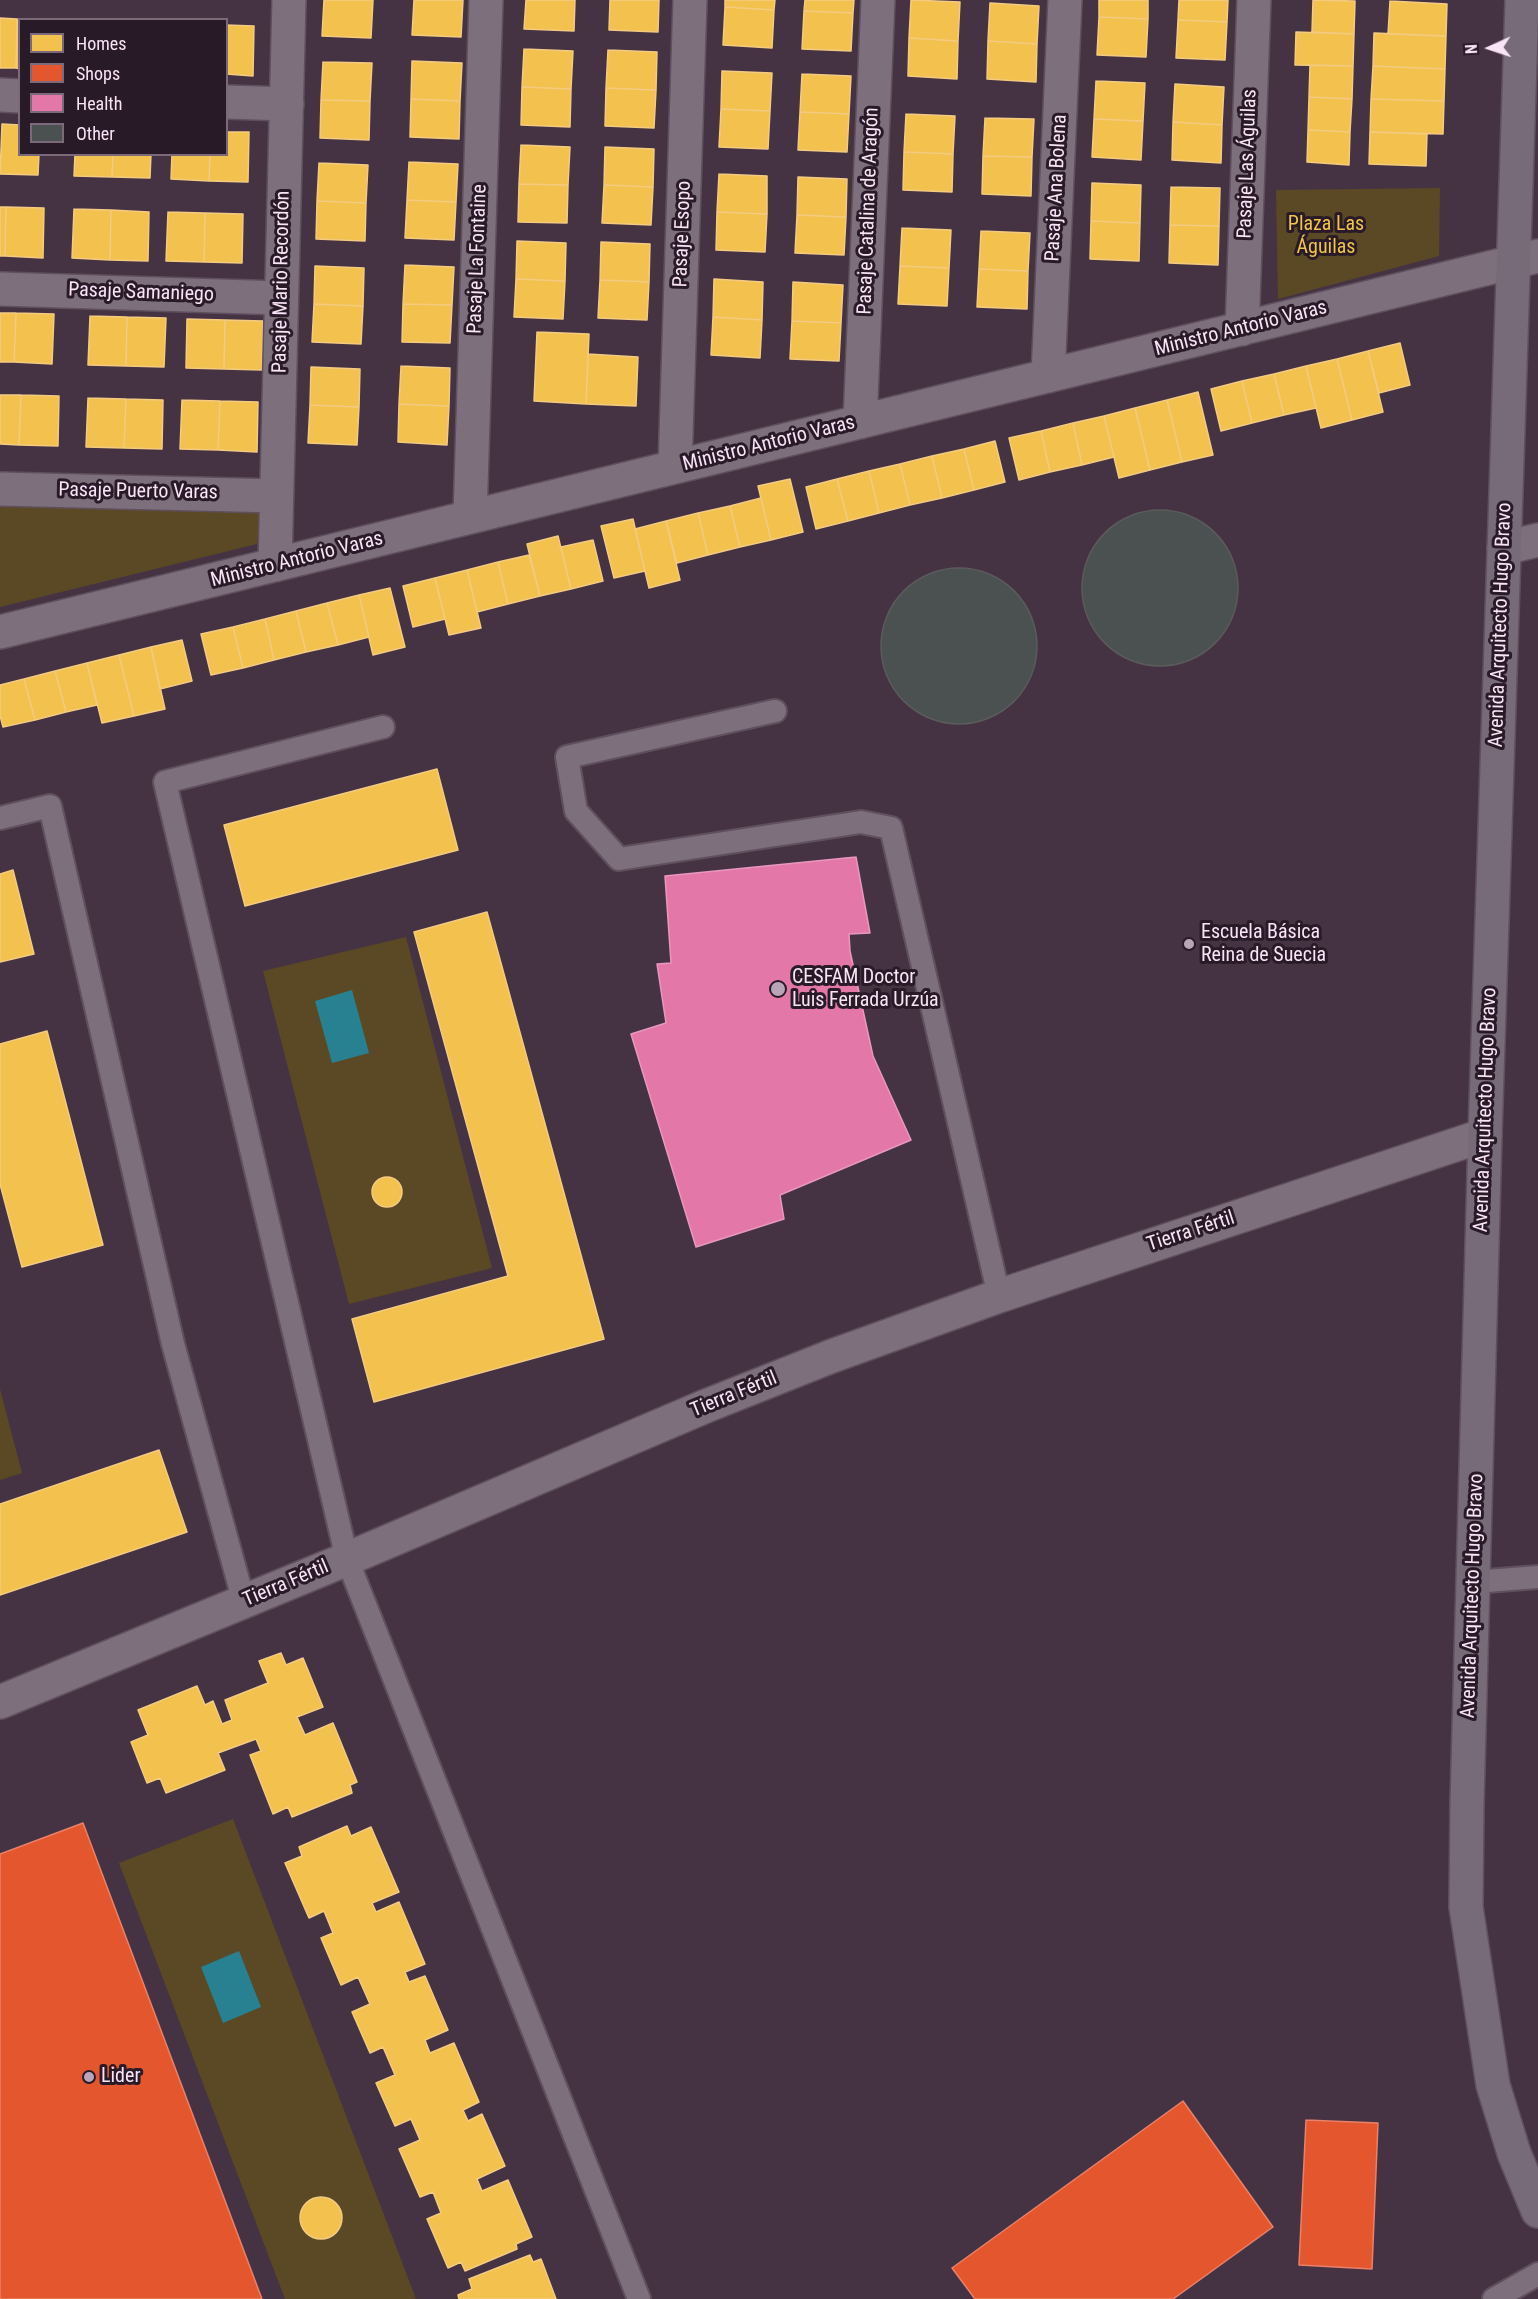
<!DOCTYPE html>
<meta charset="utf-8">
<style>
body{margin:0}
#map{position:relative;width:1538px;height:2299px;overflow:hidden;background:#453344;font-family:"Roboto Condensed",sans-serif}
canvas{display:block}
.legend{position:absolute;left:18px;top:18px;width:210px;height:138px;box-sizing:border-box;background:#291a28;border:2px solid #7c6a7b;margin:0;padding:8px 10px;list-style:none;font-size:18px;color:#f9e3f7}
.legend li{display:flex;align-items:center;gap:12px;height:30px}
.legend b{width:30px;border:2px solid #7c6a7b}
.north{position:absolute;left:1460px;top:18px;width:60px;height:60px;-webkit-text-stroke:4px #291a28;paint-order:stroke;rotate:267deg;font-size:16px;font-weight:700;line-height:24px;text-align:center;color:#f9e3f7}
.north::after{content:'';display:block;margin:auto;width:21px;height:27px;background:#f9e3f7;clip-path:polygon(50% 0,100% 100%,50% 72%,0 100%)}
</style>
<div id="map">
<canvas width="1538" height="2299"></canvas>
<ul class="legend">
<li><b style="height:16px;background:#f2c14e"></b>Homes</li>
<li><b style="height:16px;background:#e4572e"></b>Shops</li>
<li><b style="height:16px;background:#e377a8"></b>Health</li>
<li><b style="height:16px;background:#4b5050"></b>Other</li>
</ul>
<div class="north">N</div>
</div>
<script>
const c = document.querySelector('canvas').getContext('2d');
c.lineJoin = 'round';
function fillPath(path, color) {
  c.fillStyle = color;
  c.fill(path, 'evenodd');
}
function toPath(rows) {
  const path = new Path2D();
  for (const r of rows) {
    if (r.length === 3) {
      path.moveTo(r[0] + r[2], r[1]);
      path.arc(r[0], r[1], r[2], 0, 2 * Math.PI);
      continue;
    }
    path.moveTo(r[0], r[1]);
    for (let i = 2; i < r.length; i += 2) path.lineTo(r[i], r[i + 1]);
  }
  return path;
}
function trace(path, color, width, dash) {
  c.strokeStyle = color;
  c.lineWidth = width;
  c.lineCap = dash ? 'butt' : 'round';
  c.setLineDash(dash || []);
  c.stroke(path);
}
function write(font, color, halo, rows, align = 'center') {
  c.font = font + ' "Roboto Condensed",sans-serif';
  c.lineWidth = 6;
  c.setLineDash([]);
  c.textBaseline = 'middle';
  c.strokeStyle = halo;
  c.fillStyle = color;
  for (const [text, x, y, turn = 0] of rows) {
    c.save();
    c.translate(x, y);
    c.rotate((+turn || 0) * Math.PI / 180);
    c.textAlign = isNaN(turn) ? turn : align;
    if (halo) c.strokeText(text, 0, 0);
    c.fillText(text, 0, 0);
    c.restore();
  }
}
fillPath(toPath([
 [1440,188,1439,256,1278,299,1276,190],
 [0,499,266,505,257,544,0,607],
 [406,937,492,1268,349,1304,263,971],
 [0,1389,22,1473,0,1480],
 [233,1819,416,2299,285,2299,119,1863]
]), '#5b4925');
fillPath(toPath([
 [352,990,369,1053,332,1063,315,1001],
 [239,1951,261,2007,223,2023,201,1967]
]), '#278190');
const homes = toPath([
 [324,0,373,0,371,38,322,36,324,0],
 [414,0,463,0,461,37,412,35,414,0],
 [526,0,575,0,574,31,524,29,526,0],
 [610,0,659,0,658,32,609,30,610,0],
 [725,0,775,0,774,10,725,7,725,0],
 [805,0,854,0,853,13,804,11,805,0],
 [911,0,960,2,958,41,909,38,911,0],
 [1099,0,1148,0,1148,19,1099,17,1099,0],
 [1179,0,1228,0,1227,22,1178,20,1179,0],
 [1313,0,1355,1,1354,34,1312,32,1313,0],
 [1390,1,1447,4,1446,36,1388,34,1390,1],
 [990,3,1039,6,1037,44,988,41,990,3],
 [725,7,774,10,772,48,723,45,725,7],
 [804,11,853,13,851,51,802,49,804,11],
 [1099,17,1148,19,1146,57,1097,55,1099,17],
 [0,18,17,19,16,68,0,68,0,18],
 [17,19,40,20,20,20,20,69,16,68,17,19],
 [1178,20,1227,22,1225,60,1176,58,1178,20],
 [226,25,254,26,253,76,226,74,226,25],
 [1296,32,1354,34,1353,66,1295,65,1296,32],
 [1374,33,1446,36,1445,69,1373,66,1374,33],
 [909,38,958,41,957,79,908,76,909,38],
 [988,41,1037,44,1036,82,987,79,988,41],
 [524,49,573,51,571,89,522,87,524,49],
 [608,50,657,52,656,90,606,88,608,50],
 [412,61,462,63,460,101,411,99,412,61],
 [323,62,372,63,370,101,321,100,323,62],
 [1310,65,1353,66,1352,99,1309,97,1310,65],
 [1373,66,1445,69,1444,101,1371,99,1373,66],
 [722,71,772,73,770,111,721,109,722,71],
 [802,74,851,76,849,114,800,112,802,74],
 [1096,81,1145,83,1143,121,1094,119,1096,81],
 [1175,84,1224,87,1222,125,1173,122,1175,84],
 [522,87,571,89,570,127,521,125,522,87],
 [606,88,656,90,654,128,605,126,606,88],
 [1309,97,1352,99,1350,132,1308,130,1309,97],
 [411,99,460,101,459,139,410,137,411,99],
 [1371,99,1444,101,1443,134,1370,132,1371,99],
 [321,100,370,101,369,140,320,138,321,100],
 [721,109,770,111,768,149,719,147,721,109],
 [800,112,849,114,847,152,798,150,800,112],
 [906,114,955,116,953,154,904,152,906,114],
 [985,118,1034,119,1032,157,983,156,985,118],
 [1094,119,1143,121,1141,160,1092,157,1094,119],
 [1173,122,1222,125,1221,163,1172,160,1173,122],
 [2,124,20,125,20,154,39,154,38,175,0,174,2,124],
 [1308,130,1350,132,1349,165,1307,162,1308,130],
 [226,132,249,132,248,182,209,181,210,154,226,154,226,132],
 [1370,132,1427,134,1426,166,1369,164,1370,132],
 [521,145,570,147,568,185,519,184,521,145],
 [605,147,654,149,653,187,604,185,605,147],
 [904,152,953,154,952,192,903,190,904,152],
 [75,154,113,154,112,177,74,176,75,154],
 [113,154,151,154,150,178,112,177,113,154],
 [172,154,210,154,209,181,171,179,172,154],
 [983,156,1032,157,1031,196,982,194,983,156],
 [409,162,458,164,456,202,407,200,409,162],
 [319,163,368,165,366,203,317,201,319,163],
 [719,174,767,176,767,214,717,212,719,174],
 [798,177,847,179,846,217,797,215,798,177],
 [1092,183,1141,185,1140,223,1091,221,1092,183],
 [519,184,568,185,567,223,518,222,519,184],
 [604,185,653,187,651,225,602,223,604,185],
 [1171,187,1220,188,1219,226,1170,225,1171,187],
 [407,200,456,202,454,240,405,238,407,200],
 [317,201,366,203,365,241,316,239,317,201],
 [0,207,6,207,5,256,0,256,0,207],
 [6,207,44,208,43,258,5,256,6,207],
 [74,209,111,210,110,260,72,258,74,209],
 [111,210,149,212,148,261,110,260,111,210],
 [168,212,205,213,204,262,166,261,168,212],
 [717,212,767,214,765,252,716,250,717,212],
 [205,213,243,214,242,263,204,262,205,213],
 [797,215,846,217,844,255,795,253,797,215],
 [1091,221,1140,223,1139,261,1090,259,1091,221],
 [1170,225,1219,226,1218,265,1169,263,1170,225],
 [902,228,951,230,949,268,900,266,902,228],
 [981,231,1030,233,1028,271,979,269,981,231],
 [517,241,566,243,565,281,516,279,517,241],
 [601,242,650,244,649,282,600,280,601,242],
 [405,265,454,267,452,305,403,304,405,265],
 [315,266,364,268,363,306,314,304,315,266],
 [900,266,949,268,947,306,898,304,900,266],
 [979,269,1028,271,1027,309,977,307,979,269],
 [516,279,565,281,563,319,514,317,516,279],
 [714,279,763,282,762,320,713,317,714,279],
 [600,280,649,282,647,320,598,318,600,280],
 [793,282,843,285,841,323,792,321,793,282],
 [314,304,363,306,361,344,312,342,314,304],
 [403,304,452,305,450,343,402,342,403,304],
 [0,313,16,313,14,362,0,362,0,313],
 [16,313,54,314,52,364,14,362,16,313],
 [90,316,127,317,126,366,88,365,90,316],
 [127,317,166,318,164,367,126,366,127,317],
 [713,317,762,320,760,358,711,355,713,317],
 [187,319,225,320,224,369,186,368,187,319],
 [225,320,263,321,262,370,224,369,225,320],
 [792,321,841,323,839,361,790,359,792,321],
 [537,332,589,334,586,404,534,401,537,332],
 [1400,343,1410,385,1379,393,1368,351,1400,343],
 [1368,351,1383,412,1352,420,1337,359,1368,351],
 [588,354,638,357,636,406,586,404,588,354],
 [1337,359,1352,420,1321,428,1306,366,1337,359],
 [401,366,450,368,449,406,399,404,401,366],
 [1306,366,1316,408,1284,415,1274,374,1306,366],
 [311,367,360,369,359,407,310,405,311,367],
 [1274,374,1284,415,1252,423,1242,381,1274,374],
 [1242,381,1252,423,1221,431,1211,389,1242,381],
 [1198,392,1213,455,1182,462,1167,400,1198,392],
 [0,395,21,395,19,445,0,444,0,395],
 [21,395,59,396,58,446,19,445,21,395],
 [88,398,126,399,124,448,86,447,88,398],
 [126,399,163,400,162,449,124,448,126,399],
 [182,400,220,401,218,450,180,449,182,400],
 [1167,400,1182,462,1150,470,1135,408,1167,400],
 [220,401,258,402,257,452,218,450,220,401],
 [399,404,449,406,447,445,398,442,399,404],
 [310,405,359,407,357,445,308,443,310,405],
 [1135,408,1150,470,1119,478,1104,416,1135,408],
 [1104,416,1114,457,1082,465,1073,423,1104,416],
 [1073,423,1082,465,1050,472,1041,431,1073,423],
 [1041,431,1050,472,1019,480,1009,438,1041,431],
 [995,441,1005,482,974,490,964,449,995,441],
 [964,449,974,490,942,498,932,456,964,449],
 [932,456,942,498,910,505,900,464,932,456],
 [900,464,910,505,879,513,869,471,900,464],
 [869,471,879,513,848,521,837,479,869,471],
 [790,479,803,532,771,540,758,486,790,479],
 [837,479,848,521,816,529,806,487,837,479],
 [761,498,771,540,740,547,730,506,761,498],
 [730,506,740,547,708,555,698,513,730,506],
 [698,513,708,555,677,563,666,521,698,513],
 [633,519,645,571,614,578,601,526,633,519],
 [666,521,680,580,649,588,635,529,666,521],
 [558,536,571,589,540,596,527,544,558,536],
 [593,540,603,581,571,589,561,547,593,540],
 [529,555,540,596,508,604,498,562,529,555],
 [498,562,508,604,477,612,467,570,498,562],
 [467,570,481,628,449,635,435,578,467,570],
 [435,578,445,619,413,627,403,586,435,578],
 [390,588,405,647,373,655,359,595,390,588],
 [359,595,369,637,338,645,327,603,359,595],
 [327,603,338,645,306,652,296,611,327,603],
 [296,611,306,652,274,660,265,619,296,611],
 [265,619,274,660,243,668,233,627,265,619],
 [233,627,243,668,211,675,201,634,233,627],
 [182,640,192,681,160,689,151,647,182,640],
 [151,647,165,709,134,716,119,655,151,647],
 [119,655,134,716,102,723,87,663,119,655],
 [87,663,97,705,66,712,55,671,87,663],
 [55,671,66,712,35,720,24,679,55,671],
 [24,679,35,720,3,727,0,716,0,685,24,679],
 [437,769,458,850,245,906,224,825,437,769],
 [13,870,34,954,0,962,0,874,13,870],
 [487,912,604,1339,374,1402,352,1319,508,1276,414,932,487,912],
 [47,1031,103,1245,22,1267,0,1184,0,1044,47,1031],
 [387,1192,15],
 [159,1450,187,1532,0,1595,0,1504,159,1450],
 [281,1653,286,1665,303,1658,323,1707,297,1717,305,1735,333,1723,357,1782,350,1785,352,1793,292,1817,288,1807,273,1814,250,1755,261,1751,256,1739,218,1753,225,1770,166,1793,160,1778,147,1783,131,1742,148,1735,138,1710,197,1686,205,1705,213,1701,222,1724,232,1720,225,1700,268,1683,259,1661,281,1653],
 [347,1826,351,1836,371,1827,399,1892,372,1903,376,1912,399,1902,425,1964,405,1972,409,1982,425,1976,448,2030,425,2040,430,2053,454,2043,479,2102,463,2110,468,2121,482,2114,505,2166,477,2179,482,2191,508,2180,532,2237,516,2244,517,2249,465,2271,461,2262,448,2268,427,2219,441,2213,433,2192,420,2197,399,2149,420,2140,411,2119,395,2126,376,2083,395,2075,383,2047,370,2053,352,2012,370,2004,358,1977,341,1985,321,1938,333,1933,324,1911,309,1918,285,1863,302,1856,299,1847,347,1826],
 [321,2218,21],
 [530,2255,533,2262,541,2259,556,2299,459,2299,458,2295,472,2289,469,2279,530,2255]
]);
fillPath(homes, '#f2c14e');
trace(homes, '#f4cb81', 1.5);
const shops = toPath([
 [83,1823,262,2299,0,2299,0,1854,83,1823],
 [1183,2101,1273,2227,1173,2299,975,2299,952,2268,1183,2101],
 [1306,2120,1378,2123,1372,2269,1299,2265,1306,2120]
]);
fillPath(shops, '#e4572e');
trace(shops, '#ea816a', 1.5);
const health = toPath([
 [856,857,870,933,849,934,850,951,873,1056,911,1140,780,1195,784,1219,696,1247,631,1034,666,1023,657,964,671,963,665,876,856,857]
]);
fillPath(health, '#e377a8');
trace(health, '#ea97c0', 1.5);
const building = toPath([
 [1160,588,78],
 [959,646,78]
]);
fillPath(building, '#4b5050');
trace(building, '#5b5b5c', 1.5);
const lane = toPath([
 [775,711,567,757,576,811,619,859,861,822,891,828,999,1296],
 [383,727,165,782,347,1559,639,2299],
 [0,818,50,806,173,1344,244,1602],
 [1474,1582,1538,1577],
 [1494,2299,1538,2274]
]);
const street = toPath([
 [0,95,20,96],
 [226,102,287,104],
 [0,289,281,298],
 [1242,329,1254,0],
 [1048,376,1065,0],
 [860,422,878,0],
 [675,467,690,0],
 [0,489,276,496],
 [470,517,486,0],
 [1504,548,1538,540],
 [275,565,289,0],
 [0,632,1538,256],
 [0,1702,347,1559,706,1406,832,1356,999,1296,1485,1135]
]);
const secondary = toPath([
 [1522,0,1485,1135,1467,1804,1466,1907,1493,2085,1514,2153,1538,2211]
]);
trace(lane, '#60505f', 26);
trace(street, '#60505f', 36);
trace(secondary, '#60505f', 36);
trace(lane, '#7d6f7c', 22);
trace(street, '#7d6f7c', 33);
trace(secondary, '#776a79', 33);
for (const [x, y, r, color] of [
 [1189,944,6,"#baa5b8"],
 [778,989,8,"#baa5b8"],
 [89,2077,6,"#baa5b8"]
]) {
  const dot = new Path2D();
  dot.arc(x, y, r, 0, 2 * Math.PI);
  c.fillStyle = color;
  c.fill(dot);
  trace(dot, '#291a28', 2);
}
write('20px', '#f9e3f7', '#291a28', [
 ["Pasaje Las Águilas",1248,164,-88],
 ["Pasaje Ana Bolena",1057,188,-87],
 ["Pasaje Catalina de Aragón",869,211,-88],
 ["Pasaje Esopo",683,234,-88],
 ["Pasaje La Fontaine",478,259,-88],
 ["Pasaje Mario Recordón",282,282,-89],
 ["Pasaje Samaniego",141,293,2],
 ["Ministro Antorio Varas",1241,329,-14],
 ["Ministro Antorio Varas",769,444,-14],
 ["Pasaje Puerto Varas",138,492,1],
 ["Ministro Antorio Varas",297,560,-14],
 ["Avenida Arquitecto Hugo Bravo",1501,625,-88],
 ["Avenida Arquitecto Hugo Bravo",1486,1110,-88],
 ["Tierra Fértil",1191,1232,-18],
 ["Tierra Fértil",734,1395,-22],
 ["Tierra Fértil",286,1584,-23],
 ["Avenida Arquitecto Hugo Bravo",1473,1596,-88]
]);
write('20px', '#f1c54b', '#291a28', [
 ["Plaza Las",1326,225],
 ["Águilas",1326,248]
]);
write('20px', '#f9e3f7', '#291a28', [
 ["Escuela Básica",1201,933],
 ["Reina de Suecia",1201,956],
 ["CESFAM Doctor",792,978],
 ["Luis Ferrada Urzúa",792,1001],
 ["Lider",101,2077]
], 'left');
</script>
